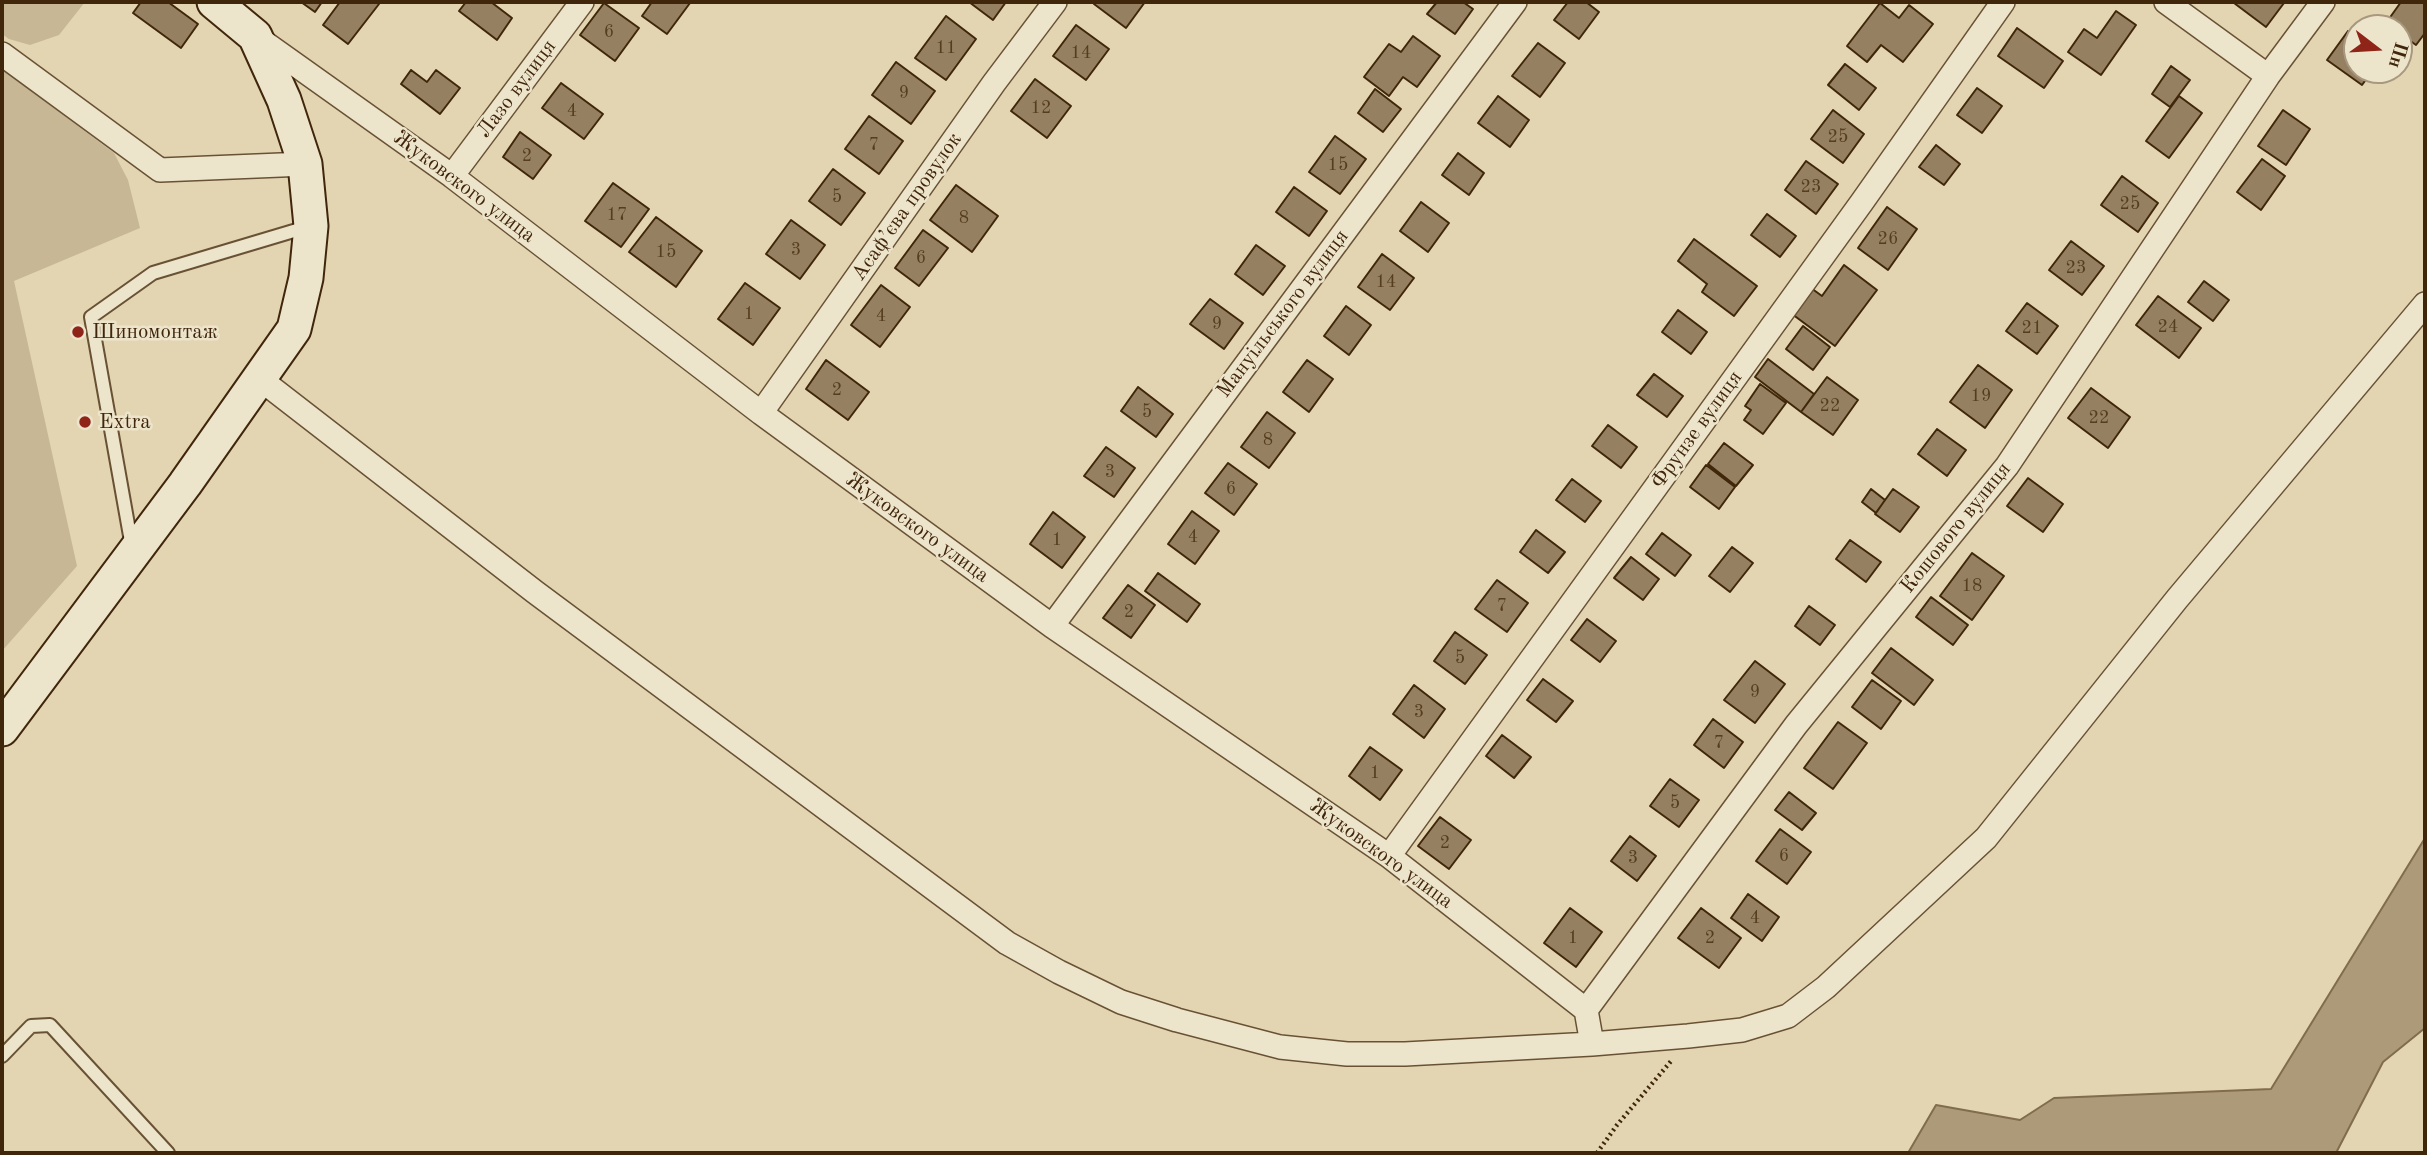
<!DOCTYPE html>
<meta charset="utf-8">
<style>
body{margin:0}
#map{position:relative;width:2427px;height:1155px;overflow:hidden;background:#e3d5b1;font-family:"Old Standard TT",serif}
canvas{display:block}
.frame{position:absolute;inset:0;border:4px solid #40260b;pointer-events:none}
.north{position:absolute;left:2343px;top:14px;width:70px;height:70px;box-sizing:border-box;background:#ede4cc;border:2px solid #a8987f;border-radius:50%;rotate:107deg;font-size:19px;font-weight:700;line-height:28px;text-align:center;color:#40260b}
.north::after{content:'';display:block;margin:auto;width:24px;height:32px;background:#8f2418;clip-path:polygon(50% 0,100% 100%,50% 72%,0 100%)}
</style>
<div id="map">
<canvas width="2427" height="1155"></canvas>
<div class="frame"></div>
<div class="north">Пн</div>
</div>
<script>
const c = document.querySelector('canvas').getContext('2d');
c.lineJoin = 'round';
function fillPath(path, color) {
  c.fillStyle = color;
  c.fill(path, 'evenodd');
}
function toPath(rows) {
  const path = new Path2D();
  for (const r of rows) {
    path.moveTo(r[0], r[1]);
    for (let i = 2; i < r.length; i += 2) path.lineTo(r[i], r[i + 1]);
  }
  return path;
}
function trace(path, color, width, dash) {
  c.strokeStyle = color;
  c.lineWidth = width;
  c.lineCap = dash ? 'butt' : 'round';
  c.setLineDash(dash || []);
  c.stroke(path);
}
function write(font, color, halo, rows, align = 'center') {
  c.font = font + ' "Old Standard TT",serif';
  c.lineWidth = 5;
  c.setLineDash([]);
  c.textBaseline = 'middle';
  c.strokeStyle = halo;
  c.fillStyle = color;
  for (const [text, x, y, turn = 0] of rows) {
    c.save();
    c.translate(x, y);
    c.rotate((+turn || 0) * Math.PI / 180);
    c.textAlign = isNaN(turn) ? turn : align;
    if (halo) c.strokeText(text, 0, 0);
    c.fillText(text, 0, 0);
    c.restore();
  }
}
fillPath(toPath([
 [2,2,85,2,59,35,30,45,9,39,2,34],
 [2,69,114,153,128,180,140,228,14,281,77,566,2,651]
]), '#c7b795');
const water = toPath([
 [2425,838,2425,1028,2383,1062,2336,1153,1908,1153,1936,1105,2020,1120,2054,1098,2271,1089,2425,838]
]);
fillPath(water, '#ac9a79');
trace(water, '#816c4d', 2);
const building = toPath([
 [141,2,168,2,198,24,181,48,133,13,141,2],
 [301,2,322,2,315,12,301,2],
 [340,2,376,2,379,4,348,44,323,25,340,2],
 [466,2,491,2,512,18,497,40,459,11,466,2],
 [652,2,688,2,690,3,667,34,642,16,652,2],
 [969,2,1006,2,993,20,969,2],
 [1095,2,1145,2,1126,28,1094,4,1095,2],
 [1437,2,1463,2,1473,9,1455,34,1427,14,1437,2],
 [1568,2,1586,2,1599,12,1579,39,1554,20,1568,2],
 [2236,2,2282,2,2284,3,2266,27,2234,3,2236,2],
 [2401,2,2425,2,2425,33,2416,45,2399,33,2399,28,2393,28,2386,23,2401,2],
 [604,3,639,28,615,61,580,35,604,3],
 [1880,3,1899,18,1909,5,1933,24,1903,62,1881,45,1867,62,1847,46,1880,3],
 [2116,11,2136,25,2101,75,2068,52,2084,29,2097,38,2116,11],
 [946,16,976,39,946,80,915,58,946,16],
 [1076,25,1109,49,1086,80,1053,56,1076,25],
 [2017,28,2063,61,2044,88,1998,56,2017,28],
 [2348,31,2357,37,2357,70,2373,70,2362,85,2327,60,2348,31],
 [1413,36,1440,56,1417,87,1403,77,1389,96,1364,77,1389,44,1401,52,1413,36],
 [1538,43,1565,63,1540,97,1512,76,1538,43],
 [896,62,935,91,911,124,872,95,896,62],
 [1845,64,1876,88,1859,110,1828,85,1845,64],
 [2171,66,2190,80,2170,107,2152,94,2171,66],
 [411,70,427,82,436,70,460,88,440,114,401,84,411,70],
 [1035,79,1071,106,1047,138,1011,111,1035,79],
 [561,83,603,114,584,139,542,108,561,83],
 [1977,88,2002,106,1982,133,1957,115,1977,88],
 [1375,89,1401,109,1383,132,1358,113,1375,89],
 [1498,96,1529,120,1510,147,1478,123,1498,96],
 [2179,96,2202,113,2169,158,2146,141,2179,96],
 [1833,110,1864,134,1843,163,1811,139,1833,110],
 [2283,110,2310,129,2286,165,2258,146,2283,110],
 [869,116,903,141,879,174,845,149,869,116],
 [520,132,551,155,533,179,503,157,520,132],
 [1335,136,1366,159,1340,194,1309,172,1335,136],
 [1936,145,1960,164,1944,185,1919,167,1936,145],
 [1458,153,1484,173,1469,195,1442,175,1458,153],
 [2262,159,2285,176,2261,210,2237,192,2262,159],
 [1806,161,1838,184,1816,214,1785,190,1806,161],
 [833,169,865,193,841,225,809,201,833,169],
 [2122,176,2158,203,2138,232,2101,205,2122,176],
 [613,183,649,209,621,247,585,221,613,183],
 [956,185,998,216,972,252,930,220,956,185],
 [1294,187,1327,211,1309,236,1276,212,1294,187],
 [1421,202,1449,223,1428,252,1400,231,1421,202],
 [1887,207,1917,229,1888,270,1858,248,1887,207],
 [1767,214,1796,236,1780,257,1751,235,1767,214],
 [656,217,702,251,676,287,629,252,656,217],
 [791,220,825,245,800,279,766,254,791,220],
 [923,230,948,248,919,286,895,268,923,230],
 [1694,239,1757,286,1734,316,1702,292,1707,284,1678,261,1694,239],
 [2071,241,2104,266,2082,295,2049,270,2071,241],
 [1256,245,1285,266,1263,295,1235,274,1256,245],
 [1382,254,1414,278,1390,310,1358,287,1382,254],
 [1844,265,1877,290,1835,346,1792,314,1811,288,1822,296,1844,265],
 [2204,281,2229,300,2213,321,2188,302,2204,281],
 [745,283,780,308,753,345,718,319,745,283],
 [881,285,910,307,880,347,851,325,881,285],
 [2158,296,2201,328,2179,358,2136,325,2158,296],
 [1210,299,1243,323,1224,349,1190,324,1210,299],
 [2027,303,2058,326,2037,354,2006,331,2027,303],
 [1346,306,1371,325,1349,355,1324,336,1346,306],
 [1678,310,1707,332,1691,354,1662,332,1678,310],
 [1803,326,1830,347,1813,370,1786,349,1803,326],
 [1768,359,1814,394,1801,412,1755,377,1768,359],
 [826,360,869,392,848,420,806,389,826,360],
 [1307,360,1333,379,1309,412,1283,392,1307,360],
 [1978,365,2012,390,1985,428,1950,402,1978,365],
 [1654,374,1683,396,1667,417,1637,395,1654,374],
 [1827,377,1858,400,1833,435,1801,412,1827,377],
 [1760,384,1786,403,1763,434,1744,420,1751,410,1745,406,1760,384],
 [1138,387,1173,414,1156,437,1121,411,1138,387],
 [2091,388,2130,417,2108,448,2068,418,2091,388],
 [1267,412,1295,433,1269,468,1241,447,1267,412],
 [1608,425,1637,447,1621,468,1592,446,1608,425],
 [1937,429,1966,450,1947,476,1918,454,1937,429],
 [1724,443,1753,465,1736,486,1708,464,1724,443],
 [1106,447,1135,468,1114,497,1084,476,1106,447],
 [1228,463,1257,484,1234,515,1205,493,1228,463],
 [1706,465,1735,487,1719,509,1690,487,1706,465],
 [2028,478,2063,504,2043,532,2007,506,2028,478],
 [1572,479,1601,501,1585,522,1556,500,1572,479],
 [1871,489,1885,500,1876,513,1862,502,1871,489],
 [1893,489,1919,507,1900,532,1875,514,1893,489],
 [1192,511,1219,531,1195,564,1168,544,1192,511],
 [1053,512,1085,537,1062,568,1030,544,1053,512],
 [1536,530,1565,552,1548,573,1520,552,1536,530],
 [1662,533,1691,555,1675,576,1646,554,1662,533],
 [1850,540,1881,562,1866,582,1836,559,1850,540],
 [1732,547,1753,563,1730,592,1709,576,1732,547],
 [1972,553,2004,576,1972,620,1940,596,1972,553],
 [1631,557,1659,579,1643,600,1614,578,1631,557],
 [1158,573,1200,604,1187,622,1145,591,1158,573],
 [1497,580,1528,603,1507,632,1475,609,1497,580],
 [1128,585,1155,605,1131,638,1103,618,1128,585],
 [1931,597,1968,625,1953,645,1916,617,1931,597],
 [1809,606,1835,625,1820,645,1795,626,1809,606],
 [1587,619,1616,641,1600,662,1571,640,1587,619],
 [1455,632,1487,655,1465,684,1434,661,1455,632],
 [1891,648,1933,680,1914,705,1872,673,1891,648],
 [1755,661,1785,684,1755,723,1724,700,1755,661],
 [1543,679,1573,701,1556,722,1527,700,1543,679],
 [1872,680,1901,701,1881,729,1852,707,1872,680],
 [1414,685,1445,709,1424,738,1393,714,1414,685],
 [1713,719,1743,742,1724,768,1694,745,1713,719],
 [1838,722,1867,743,1833,789,1804,768,1838,722],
 [1502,735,1531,757,1514,778,1486,756,1502,735],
 [1370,747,1402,770,1380,800,1349,776,1370,747],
 [1670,779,1699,800,1679,827,1650,806,1670,779],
 [1789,792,1816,813,1802,830,1775,810,1789,792],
 [1440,817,1471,840,1449,869,1418,846,1440,817],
 [1780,829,1811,852,1787,884,1756,861,1780,829],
 [1630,836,1656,856,1637,881,1611,861,1630,836],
 [1748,894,1779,917,1762,941,1731,918,1748,894],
 [1570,908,1602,932,1576,967,1544,943,1570,908],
 [1701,908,1741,938,1719,968,1678,938,1701,908]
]);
fillPath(building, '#958161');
trace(building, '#40260b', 2);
const lane = toPath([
 [132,547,91,317,153,273,307,227],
 [2,1056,31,1026,50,1025,168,1153]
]);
const street = toPath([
 [2166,2,2268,76],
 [258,38,452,176,761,413,1052,626,1389,856,1586,1010],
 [2,54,160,170,305,164],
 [452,176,582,2],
 [260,379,535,592,1007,943,1059,972,1121,1002,1177,1020,1280,1047,1347,1054,1405,1054,1592,1044,1688,1036,1742,1030,1788,1016,1826,987,1986,838,2177,599,2425,304],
 [761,413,994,83,1055,2],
 [1052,626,1515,2],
 [1389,856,1862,202,2003,2],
 [1592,1044,1586,1010,1796,725,2007,466,2268,76,2323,2]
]);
const secondary = toPath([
 [2,729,185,484,294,329,306,278,311,226,305,164,284,100,255,36,214,2]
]);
trace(lane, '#695234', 16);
trace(street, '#695234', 26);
trace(secondary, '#40260b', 37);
trace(toPath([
 [1597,1153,1617,1125,1672,1060]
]), '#40260b', 4.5, [2, 3.5]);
trace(lane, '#ede4cc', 12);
trace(street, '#ede4cc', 23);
trace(secondary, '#ede4cc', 33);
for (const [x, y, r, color] of [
 [78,332,7,"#8f2418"],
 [85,422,7,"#8f2418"]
]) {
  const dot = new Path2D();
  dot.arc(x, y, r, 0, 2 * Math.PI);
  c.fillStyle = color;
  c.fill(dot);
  trace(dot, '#ede4cc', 2.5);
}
write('18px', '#553d20', null, [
 ["6",609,32],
 ["11",946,48],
 ["14",1081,53],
 ["9",904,93],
 ["12",1041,108],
 ["4",572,111],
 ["25",1838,137],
 ["7",874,145],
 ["2",527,156],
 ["15",1338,165],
 ["23",1811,187],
 ["5",837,197],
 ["25",2130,204],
 ["17",617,215],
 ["8",964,218],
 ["26",1888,239],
 ["3",796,250],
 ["15",666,252],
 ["6",921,258],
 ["23",2076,268],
 ["14",1386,282],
 ["1",749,314],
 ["4",881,316],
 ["9",1217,324],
 ["24",2168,327],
 ["21",2032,328],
 ["2",837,390],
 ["19",1981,396],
 ["22",1830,406],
 ["5",1147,412],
 ["22",2099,418],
 ["8",1268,440],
 ["3",1110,472],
 ["6",1231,489],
 ["4",1193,537],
 ["1",1057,540],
 ["18",1972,586],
 ["7",1502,606],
 ["2",1129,612],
 ["5",1460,658],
 ["9",1755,692],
 ["3",1419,712],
 ["7",1719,743],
 ["1",1375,773],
 ["5",1675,803],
 ["2",1445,843],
 ["6",1784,856],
 ["3",1633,858],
 ["4",1755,918],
 ["1",1573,938],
 ["2",1710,938]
]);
write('21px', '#40260b', '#ede4cc', [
 ["Лазо вулиця",517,89,-53],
 ["Жуковского улица",464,187,37],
 ["Асаф’єва провулок",907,207,-55],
 ["Мануільського вулиця",1283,314,-53],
 ["Фрунзе вулиця",1697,430,-54],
 ["Жуковского улица",917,528,36],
 ["Кошового вулиця",1956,528,-51],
 ["Жуковского улица",1381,854,36]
]);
write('21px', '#40260b', '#ede4cc', [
 ["Шиномонтаж",92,332],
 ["Extra",99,422]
], 'left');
</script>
